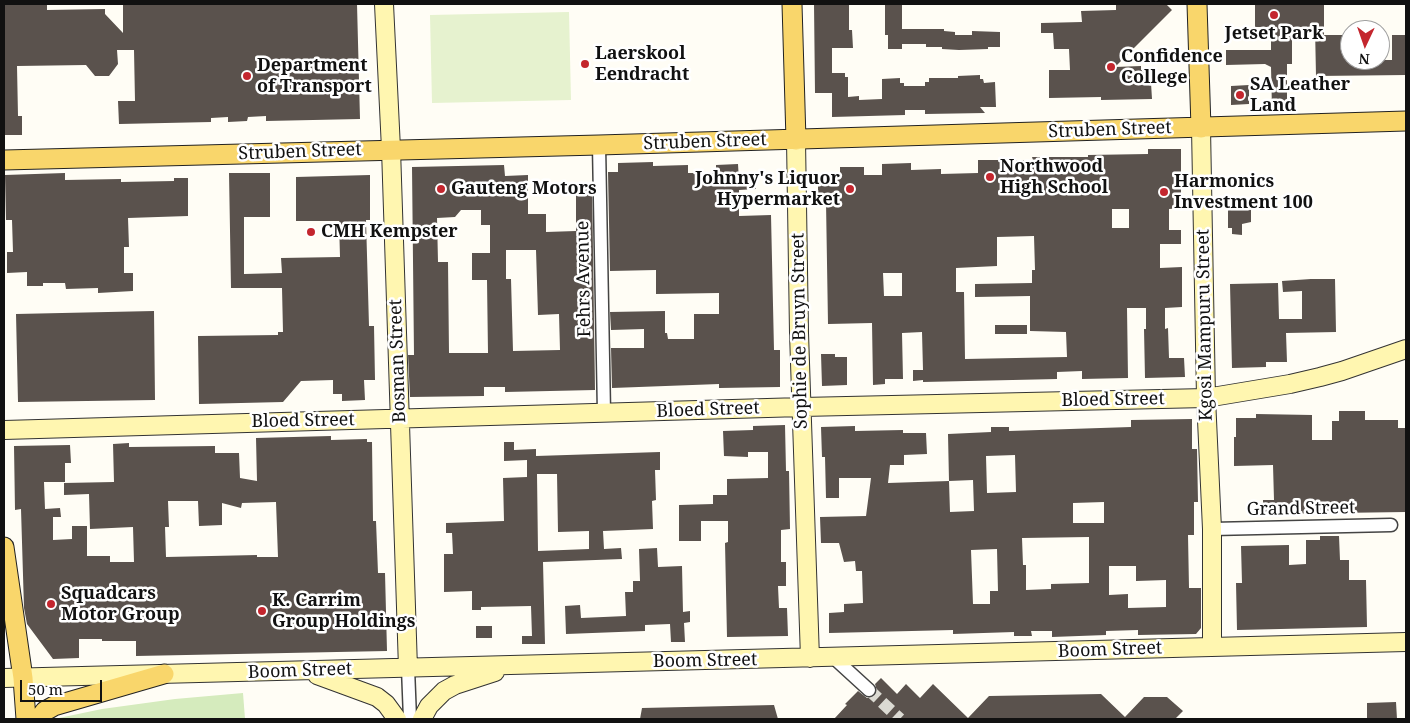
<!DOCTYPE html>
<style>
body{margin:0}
#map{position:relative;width:1410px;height:723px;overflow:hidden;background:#fffdf5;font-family:"Noto Serif",serif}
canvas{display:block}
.frame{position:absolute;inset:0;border:5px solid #111;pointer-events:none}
.north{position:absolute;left:1340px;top:20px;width:50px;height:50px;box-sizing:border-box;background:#fff;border:1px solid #a0a0a0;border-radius:50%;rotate:183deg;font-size:14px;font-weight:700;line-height:20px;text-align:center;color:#111}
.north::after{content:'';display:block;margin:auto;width:18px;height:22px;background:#c4262e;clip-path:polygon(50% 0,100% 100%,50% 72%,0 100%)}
.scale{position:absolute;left:20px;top:680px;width:82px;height:22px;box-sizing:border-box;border:2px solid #111;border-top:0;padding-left:6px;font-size:15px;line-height:18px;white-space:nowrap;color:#111;-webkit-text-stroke:4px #fff;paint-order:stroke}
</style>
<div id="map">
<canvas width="1410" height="723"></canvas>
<div class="frame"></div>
<div class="north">N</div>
<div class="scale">50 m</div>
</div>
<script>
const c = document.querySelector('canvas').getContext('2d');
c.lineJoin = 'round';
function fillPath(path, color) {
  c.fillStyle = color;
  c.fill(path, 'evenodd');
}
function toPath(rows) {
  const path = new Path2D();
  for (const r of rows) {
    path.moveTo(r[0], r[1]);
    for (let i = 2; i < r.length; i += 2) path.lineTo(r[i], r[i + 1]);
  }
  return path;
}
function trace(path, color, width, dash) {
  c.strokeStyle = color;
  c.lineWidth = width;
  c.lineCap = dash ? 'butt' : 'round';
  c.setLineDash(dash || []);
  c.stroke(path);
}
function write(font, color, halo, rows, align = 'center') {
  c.font = font + ' "Noto Serif",serif';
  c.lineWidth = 5;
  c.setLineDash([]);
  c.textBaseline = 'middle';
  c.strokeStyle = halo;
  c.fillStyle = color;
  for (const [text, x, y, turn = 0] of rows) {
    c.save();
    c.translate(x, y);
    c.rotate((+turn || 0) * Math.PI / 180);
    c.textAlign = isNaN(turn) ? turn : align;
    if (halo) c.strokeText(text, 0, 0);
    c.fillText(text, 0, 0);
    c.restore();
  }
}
fillPath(toPath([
 [243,693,245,719,54,719,102,709,175,699]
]), '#d5ebbd');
fillPath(toPath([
 [569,12,571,100,432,103,430,15]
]), '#e6f2cf');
fillPath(toPath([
 [4,4,47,4,47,10,105,9,105,14,123,33,123,4,357,4,360,119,266,121,266,116,248,117,247,121,228,122,228,117,211,118,211,122,119,124,118,101,135,101,134,50,117,50,118,64,109,76,95,76,86,65,17,66,18,116,22,116,22,135,4,135],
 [814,4,849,4,849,30,852,30,853,48,832,48,832,73,845,73,845,77,848,77,848,97,859,96,859,100,882,99,882,79,900,78,900,83,904,83,904,86,925,86,925,82,929,82,929,78,958,78,958,76,980,75,980,79,983,79,984,83,995,82,996,107,980,107,985,113,925,114,925,110,905,110,905,115,832,117,832,93,815,93],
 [885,4,902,4,902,29,944,29,944,31,955,32,955,35,972,35,972,31,1000,32,1000,47,988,47,988,49,959,50,942,49,942,47,926,47,926,44,902,44,902,49,888,49,888,35,885,35],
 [1116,4,1166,4,1172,10,1115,67,1141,66,1141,70,1157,70,1157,82,1151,83,1152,99,1101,100,1101,97,1049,98,1049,70,1070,70,1069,49,1054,49,1053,33,1041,33,1041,23,1082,22,1081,11,1116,10],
 [1255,4,1324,4,1324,35,1344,35,1345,43,1350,43,1350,60,1392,60,1392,35,1406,35,1406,75,1316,76,1315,27,1292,27,1292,64,1287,64,1287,109,1272,109,1271,67,1265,64,1226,65,1226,50,1271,50,1271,27,1255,27],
 [1249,85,1249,104,1231,105,1231,86],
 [1148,149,1181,149,1181,208,1169,209,1169,230,1181,230,1181,244,1160,244,1160,268,1182,267,1182,307,1165,308,1165,329,1168,328,1169,358,1184,358,1185,377,1145,378,1144,329,1146,329,1146,308,1127,308,1128,378,1082,379,1082,371,1057,372,1057,379,923,382,923,380,913,381,913,370,923,370,922,332,902,333,903,379,885,379,885,384,873,385,872,323,828,324,826,202,818,202,818,177,840,177,840,167,864,167,864,175,882,175,882,164,911,163,911,170,941,169,941,174,978,173,978,160,1033,160,1032,157,1088,157,1088,155,1148,154],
 [1112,209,1129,209,1129,228,1112,228],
 [1034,236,1035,270,1032,270,1032,283,975,284,975,297,1030,296,1030,331,1066,332,1067,357,965,359,964,292,956,292,956,268,997,266,997,237],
 [883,273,902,273,902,296,884,296],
 [653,162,653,166,688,165,688,173,716,173,716,165,738,164,739,181,755,180,756,189,739,190,739,216,771,215,774,350,780,350,780,387,719,388,719,384,612,388,611,348,644,348,644,329,611,330,610,312,665,311,665,333,667,333,668,339,694,339,694,314,719,314,719,293,656,294,656,270,610,271,608,172,618,172,618,163],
 [504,165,505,176,528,175,528,214,546,214,546,232,576,231,576,183,592,183,595,390,505,392,505,387,484,387,484,396,410,397,408,355,414,355,412,167],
 [461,210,481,210,481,225,490,225,490,253,472,253,472,280,487,280,488,353,449,353,448,262,438,262,437,218,455,217],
 [506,250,536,250,538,315,559,314,560,350,513,351,511,279,506,279],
 [65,173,65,180,121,179,121,182,174,181,174,178,188,178,188,216,128,218,129,247,124,247,124,273,133,273,133,291,98,293,98,288,66,289,65,283,43,283,43,286,27,286,27,272,7,273,7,252,13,252,12,220,6,220,5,175],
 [229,173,270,173,270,217,244,217,244,274,282,273,281,258,340,257,339,221,296,221,296,177,370,175,370,220,366,220,369,326,374,326,375,380,364,380,365,400,342,401,342,394,333,394,333,380,301,381,283,402,199,404,198,336,278,335,278,332,283,332,282,288,231,288],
 [1228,206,1251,207,1251,222,1242,224,1242,235,1232,234,1232,228,1228,228],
 [1311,279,1335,279,1336,332,1286,333,1287,362,1266,362,1266,367,1232,368,1230,284,1278,283,1279,319,1302,319,1302,291,1283,292,1282,281],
 [154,311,155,400,18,402,16,314],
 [995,325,1027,325,1027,334,995,334],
 [821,354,835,354,835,357,847,357,847,385,822,386],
 [1339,411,1365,411,1365,420,1398,420,1398,428,1406,428,1406,512,1263,514,1263,500,1274,500,1273,465,1234,466,1234,437,1236,437,1236,418,1256,418,1256,414,1312,415,1312,440,1332,440,1332,421,1339,421],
 [1192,419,1192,449,1197,449,1198,502,1194,502,1194,535,1188,535,1189,588,1201,588,1201,628,1196,634,1138,635,1138,630,1106,631,1106,635,1052,637,1052,631,1031,631,1032,636,1014,636,1014,632,953,634,953,630,829,633,829,613,844,612,844,604,863,603,862,571,856,571,855,561,844,562,839,543,821,543,820,517,866,516,871,478,839,478,839,498,826,498,825,457,822,457,821,427,855,426,855,431,903,430,903,433,926,433,927,454,904,455,904,465,890,465,888,483,949,481,950,512,974,511,973,480,949,481,948,434,991,432,991,427,1009,427,1009,431,1131,427,1131,420],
 [1015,455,1016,492,987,493,986,456],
 [1104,502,1104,523,1073,523,1073,503],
 [1089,537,1089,583,1051,584,1051,589,1026,590,1026,565,1023,565,1022,538],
 [997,549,998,591,990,591,990,604,973,604,971,550],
 [1109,566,1136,566,1136,581,1166,580,1166,607,1128,608,1128,594,1109,595],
 [785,425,786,471,789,471,790,529,781,530,781,562,786,562,786,586,778,586,779,608,787,608,788,636,727,637,725,543,728,542,728,521,701,521,701,541,679,541,679,505,713,504,713,495,727,495,727,479,768,478,768,452,748,452,748,457,724,456,723,431,753,430,753,426],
 [331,436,331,440,367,439,367,442,372,442,373,521,376,521,378,573,385,573,387,651,136,656,136,641,102,641,102,639,79,639,79,658,53,659,27,624,24,608,21,509,15,510,14,446,70,445,71,463,65,463,65,482,44,482,45,509,60,508,61,517,53,517,53,540,72,539,72,526,87,526,87,556,110,556,110,562,134,562,133,527,90,529,89,494,64,495,64,483,114,482,113,444,129,443,129,447,215,446,215,453,239,453,240,478,257,481,256,438],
 [168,501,198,501,199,526,222,525,222,503,241,508,242,503,276,502,278,557,257,557,257,555,166,557,165,527,169,527],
 [504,442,514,442,514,450,536,449,536,456,660,452,660,470,655,470,656,500,652,501,653,529,603,531,604,549,621,548,622,559,543,562,545,644,522,644,522,636,532,636,531,606,481,607,481,610,472,610,472,591,444,592,444,554,453,554,452,533,446,533,446,523,504,521,503,478,527,477,527,460,504,461],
 [537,474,557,474,558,532,589,531,589,549,538,551],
 [1320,536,1339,536,1340,560,1349,560,1349,580,1366,580,1367,627,1237,630,1236,583,1242,583,1241,546,1289,545,1289,565,1306,564,1306,540,1320,540],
 [657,548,658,567,682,566,683,612,690,611,690,622,684,623,685,642,671,642,670,624,645,625,645,631,566,634,565,606,580,605,581,618,626,616,625,592,633,592,633,581,640,581,639,549],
 [476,626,492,626,492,638,476,638],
 [881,678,897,694,906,684,920,698,933,684,968,718,989,696,1101,694,1125,717,1144,697,1167,697,1183,711,1175,719,834,719,847,705,845,704,858,691,867,698,875,696,877,691,875,684],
 [1396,702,1397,719,1367,719,1367,703],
 [774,705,778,719,640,719,642,708]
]), '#5a524d');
trace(toPath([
 [869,690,900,719]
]), '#dbdad3', 12, [12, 6]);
const street = toPath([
 [599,145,604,413],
 [1212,529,1391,525],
 [834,658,869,690],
 [408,668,410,719]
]);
const secondary = toPath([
 [384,4,391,149,408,668],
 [1201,128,1206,398,1212,529,1212,647],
 [796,140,799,333,810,658],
 [4,430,802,407,1206,398,1290,384,1320,377,1342,371,1406,349],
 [317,675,377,697,386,704,397,719],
 [4,678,1406,642],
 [422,719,429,706,444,691,455,685,495,672]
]);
const primary = toPath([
 [792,4,796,140],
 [1197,4,1201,128],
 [4,160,599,145,1406,121],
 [4,547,23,678,26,719],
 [39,719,45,711,54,706,164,674]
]);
trace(street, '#444', 15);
trace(secondary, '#333', 20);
trace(primary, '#222', 21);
trace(street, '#fff', 12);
trace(secondary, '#fff6b0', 18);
trace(primary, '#f9d66b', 19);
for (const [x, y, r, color] of [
 [1274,15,5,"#c4262e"],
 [585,64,5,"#c4262e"],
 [1111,67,5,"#c4262e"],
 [247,76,5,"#c4262e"],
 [1240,95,5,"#c4262e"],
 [990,177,5,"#c4262e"],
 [441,189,5,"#c4262e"],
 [850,189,5,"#c4262e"],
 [1164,192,5,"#c4262e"],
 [311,232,5,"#c4262e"],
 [51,604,5,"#c4262e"],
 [262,611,5,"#c4262e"]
]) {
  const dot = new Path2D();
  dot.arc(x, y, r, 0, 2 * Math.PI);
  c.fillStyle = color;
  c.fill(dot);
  trace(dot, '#fff', 2);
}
write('bold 18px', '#111', '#fff', [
 ["Jetset Park",1274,34,"center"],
 ["Laerskool",595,54],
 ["Eendracht",595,75],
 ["Confidence",1121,57],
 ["College",1121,78],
 ["Department",257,66],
 ["of Transport",257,87],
 ["SA Leather",1250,85],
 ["Land",1250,106],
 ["Northwood",1000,167],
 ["High School",1000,188],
 ["Johnny's Liquor",840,179,"right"],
 ["Hypermarket",840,200,"right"],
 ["Harmonics",1174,182],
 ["Investment 100",1174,203],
 ["Gauteng Motors",451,189],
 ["CMH Kempster",321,232],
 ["Squadcars",61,594],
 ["Motor Group",61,615],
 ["K. Carrim",272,601],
 ["Group Holdings",272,622]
], 'left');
write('18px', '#111', '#fff', [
 ["Struben Street",1110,130,-2],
 ["Struben Street",705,142,-2],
 ["Struben Street",300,152,-2],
 ["Fehrs Avenue",584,279,-91],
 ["Kgosi Mampuru Street",1205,325,-91],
 ["Sophie de Bruyn Street",800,331,-91],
 ["Bosman Street",398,361,-92],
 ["Bloed Street",1113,400,-1],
 ["Bloed Street",708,410,-2],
 ["Bloed Street",303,421,-1],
 ["Grand Street",1301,509,-1],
 ["Boom Street",1110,650,-2],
 ["Boom Street",705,661,-1],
 ["Boom Street",300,671,-2]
]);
</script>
